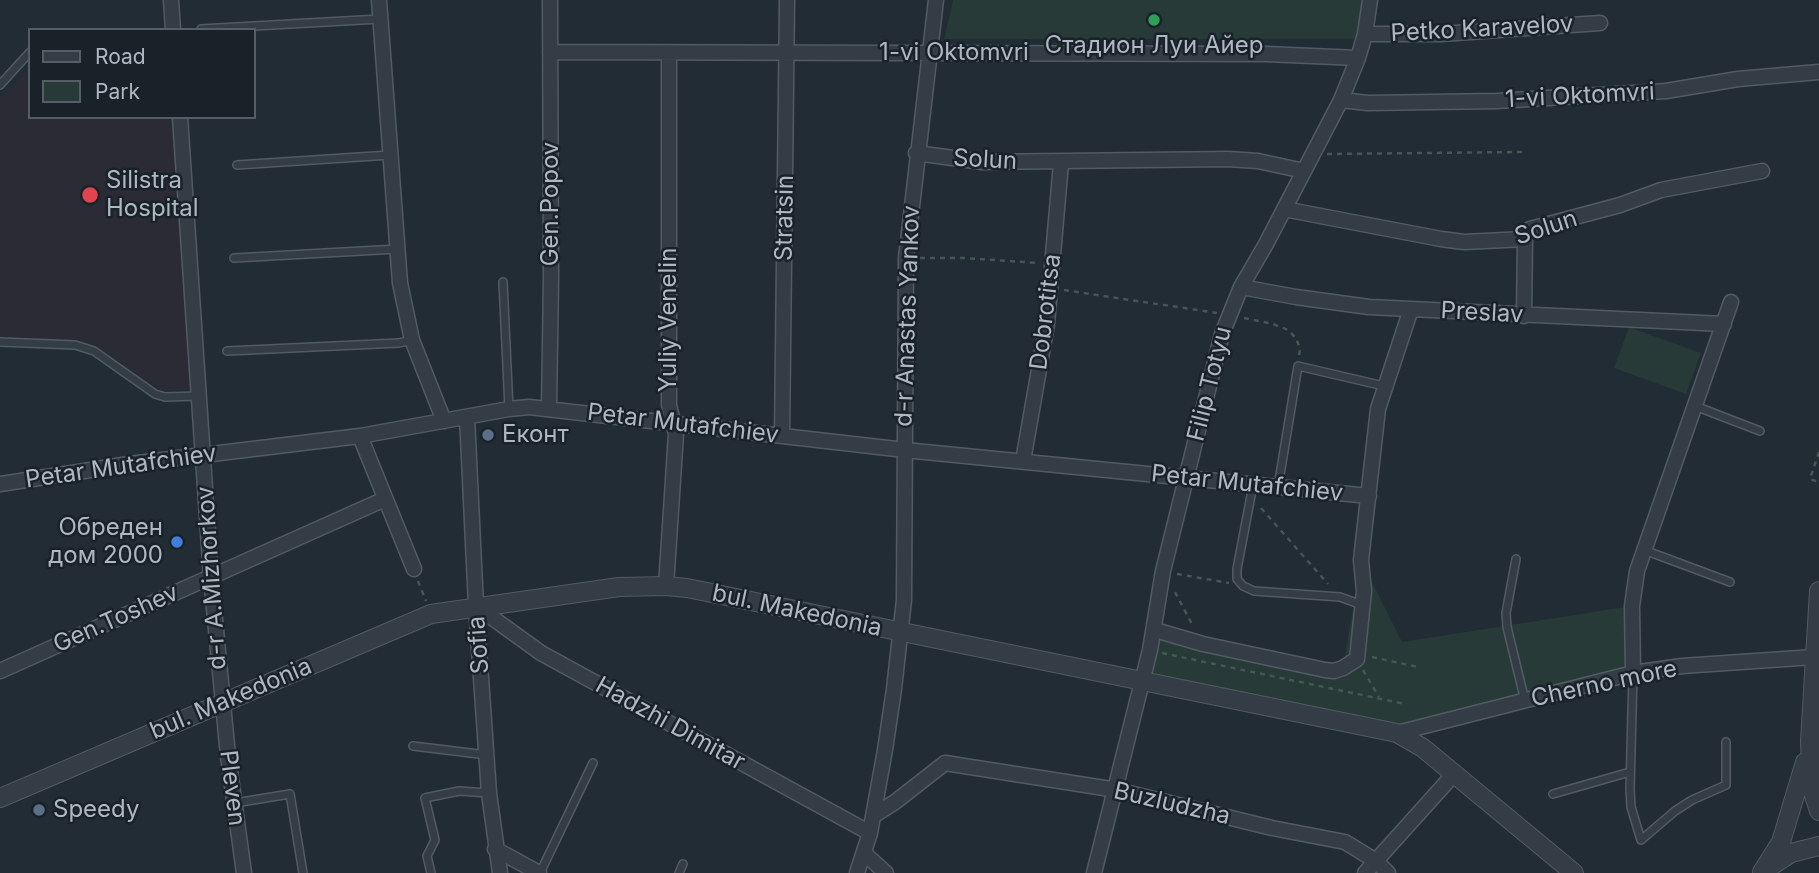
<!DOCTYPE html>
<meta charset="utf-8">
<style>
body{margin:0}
#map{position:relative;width:1819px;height:873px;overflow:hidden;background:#212c34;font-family:Inter,sans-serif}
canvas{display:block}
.legend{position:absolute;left:28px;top:28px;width:228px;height:91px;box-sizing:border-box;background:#1a2229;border:2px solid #555e66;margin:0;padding:9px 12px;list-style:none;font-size:21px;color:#aeb8c2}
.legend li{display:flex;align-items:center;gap:14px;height:35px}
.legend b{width:35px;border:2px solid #555e66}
</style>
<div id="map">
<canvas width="1819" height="873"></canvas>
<ul class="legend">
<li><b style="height:9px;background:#343d45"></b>Road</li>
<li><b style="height:19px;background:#273a37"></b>Park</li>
</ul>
</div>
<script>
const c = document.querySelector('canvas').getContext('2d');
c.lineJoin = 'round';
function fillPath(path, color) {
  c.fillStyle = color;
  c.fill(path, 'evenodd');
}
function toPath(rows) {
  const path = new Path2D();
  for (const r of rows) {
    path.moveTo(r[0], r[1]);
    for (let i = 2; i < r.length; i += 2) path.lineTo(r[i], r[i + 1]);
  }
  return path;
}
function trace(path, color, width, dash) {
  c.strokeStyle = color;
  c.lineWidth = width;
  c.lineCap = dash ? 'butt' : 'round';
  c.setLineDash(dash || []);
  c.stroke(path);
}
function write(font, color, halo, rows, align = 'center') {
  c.font = font + ' Inter,sans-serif';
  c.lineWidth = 5;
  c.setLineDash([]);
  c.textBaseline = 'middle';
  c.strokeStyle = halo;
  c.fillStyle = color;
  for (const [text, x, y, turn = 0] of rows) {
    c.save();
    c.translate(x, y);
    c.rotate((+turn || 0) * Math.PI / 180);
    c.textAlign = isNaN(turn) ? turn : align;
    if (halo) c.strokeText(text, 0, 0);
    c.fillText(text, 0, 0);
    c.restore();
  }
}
fillPath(toPath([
 [30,67,30,117,174,117,194,390,161,390,97,347,68,340,0,338,0,98]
]), '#2b2b36');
fillPath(toPath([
 [953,0,1363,0,1356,39,944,39],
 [1629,327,1701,353,1686,394,1614,368],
 [1361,560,1402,642,1632,606,1633,673,1397,733,1142,681,1155,630,1343,668]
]), '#273a37');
const service = toPath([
 [201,29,380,19],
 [0,85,30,52],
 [237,165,390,155],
 [234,258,398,249],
 [503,282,509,409],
 [0,342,75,345,94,351,155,394,165,397,199,396],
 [227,351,399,343,412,340],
 [1695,406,1760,431],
 [1253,485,1237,569,1237,579,1243,586,1254,591,1340,597,1362,605],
 [1278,487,1298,366,1384,386],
 [1644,550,1730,582],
 [1516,559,1506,613,1507,627,1525,701],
 [1633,674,1630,789,1631,807,1641,840,1675,811,1692,800,1726,785,1726,742],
 [413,746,487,755],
 [1553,794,1630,772],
 [235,803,290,794,303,873],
 [431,873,427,856,435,840,425,798,459,791,489,793],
 [540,873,593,763],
 [679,873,683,864]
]);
const minor = toPath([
 [171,0,173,30],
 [379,0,400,283,412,340,444,421],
 [1365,34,1441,34,1600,23],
 [550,52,1266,54,1358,58],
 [1341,100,1368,103,1497,101,1666,91,1738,79,1819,72],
 [180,117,211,577,228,756,244,873],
 [916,153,982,162,1228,159,1258,161,1304,171],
 [1284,209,1441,239,1464,242,1525,239,1525,232,1530,229,1620,205,1661,190,1762,171],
 [1241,287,1296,297,1369,307,1724,324],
 [1524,316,1525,239],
 [549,408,551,278,550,0],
 [467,417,476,606,489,793,500,873],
 [360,436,414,569],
 [782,436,787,0],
 [1023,461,1047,324,1061,163],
 [0,484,129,464,360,436,509,409,529,407,905,450,1369,496],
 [666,586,676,434,669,405,669,53],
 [476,606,541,653,870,833],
 [1155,630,1203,644,1325,670,1334,671,1343,668,1357,659,1364,591,1361,560,1378,409,1411,309],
 [0,671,385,499],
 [1633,673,1632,606,1637,571,1731,302],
 [1397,733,1633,673,1682,666,1814,657],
 [873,816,895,802,945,763,1117,790,1272,828,1345,842,1376,861,1388,873],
 [495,849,539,873],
 [865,854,886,873],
 [857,873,870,833,885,750,894,689,904,600,906,258,936,0],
 [1094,873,1150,650,1163,571,1222,334,1241,287,1266,244,1341,100,1358,58,1365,34,1370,0],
 [1365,873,1454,774]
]);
const tertiary = toPath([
 [1819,591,1810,741,1812,789,1819,811],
 [0,798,431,614,619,587,666,586,687,588,1397,733,1423,748,1574,873],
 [1768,868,1791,853,1819,846],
 [1762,872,1781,842,1805,762]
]);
trace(service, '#525b63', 10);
trace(minor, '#525b63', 17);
trace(tertiary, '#525b63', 20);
trace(toPath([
 [1327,154,1523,152],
 [920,258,964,258,1039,263],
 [1064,290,1217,313],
 [1244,318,1273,324,1288,330,1296,338,1300,349,1299,357],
 [1819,452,1810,479,1819,482],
 [1261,508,1328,584],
 [1177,574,1229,583],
 [418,581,426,601],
 [1175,592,1193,626],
 [1162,653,1405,704],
 [1372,657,1418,667],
 [1363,670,1379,697]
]), '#445655', 2.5, [5, 5]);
trace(service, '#343d45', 7);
trace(minor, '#343d45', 14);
trace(tertiary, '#343d45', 18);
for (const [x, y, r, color] of [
 [1154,20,7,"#2e9e5b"],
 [90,195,9,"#e0444e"],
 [488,435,7,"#5c6f8a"],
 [177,542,7,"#3f7fe0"],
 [39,810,7,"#5c6f8a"]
]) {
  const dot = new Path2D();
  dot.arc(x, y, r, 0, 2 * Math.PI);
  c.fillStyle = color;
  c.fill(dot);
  trace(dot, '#1a2229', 2.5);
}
write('24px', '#aeb8c2', '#1a2229', [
 ["Petko Karavelov",1482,29,-3],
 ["1-vi Oktomvri",954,53],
 ["1-vi Oktomvri",1580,96,-3],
 ["Solun",985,160,3],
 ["Gen.Popov",551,204,-90],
 ["Stratsin",785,218,-89],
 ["Solun",1546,228,-18],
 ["Dobrotitsa",1046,312,-83],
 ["Preslav",1482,313,3],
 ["d-r Anastas Yankov",908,316,-88],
 ["Yuliy Venelin",669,320,-90],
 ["Filip Totyu",1210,384,-76],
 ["Petar Mutafchiev",683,424,7],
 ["Petar Mutafchiev",121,467,-8],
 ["Petar Mutafchiev",1247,484,6],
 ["d-r A.Mizhorkov",212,578,-94],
 ["bul. Makedonia",797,611,12],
 ["Gen.Toshev",116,619,-24],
 ["Sofia",479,645,-94],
 ["Cherno more",1604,684,-12],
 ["bul. Makedonia",231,699,-23],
 ["Hadzhi Dimitar",670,724,29],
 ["Pleven",232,788,83],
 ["Buzludzha",1172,804,13]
]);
write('24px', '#aeb8c2', '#1a2229', [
 ["Стадион Луи Айер",1154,46,"center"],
 ["Silistra",106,181],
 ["Hospital",106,209],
 ["Еконт",502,435],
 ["Обреден",163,528,"right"],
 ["дом 2000",163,556,"right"],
 ["Speedy",53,810]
], 'left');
</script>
